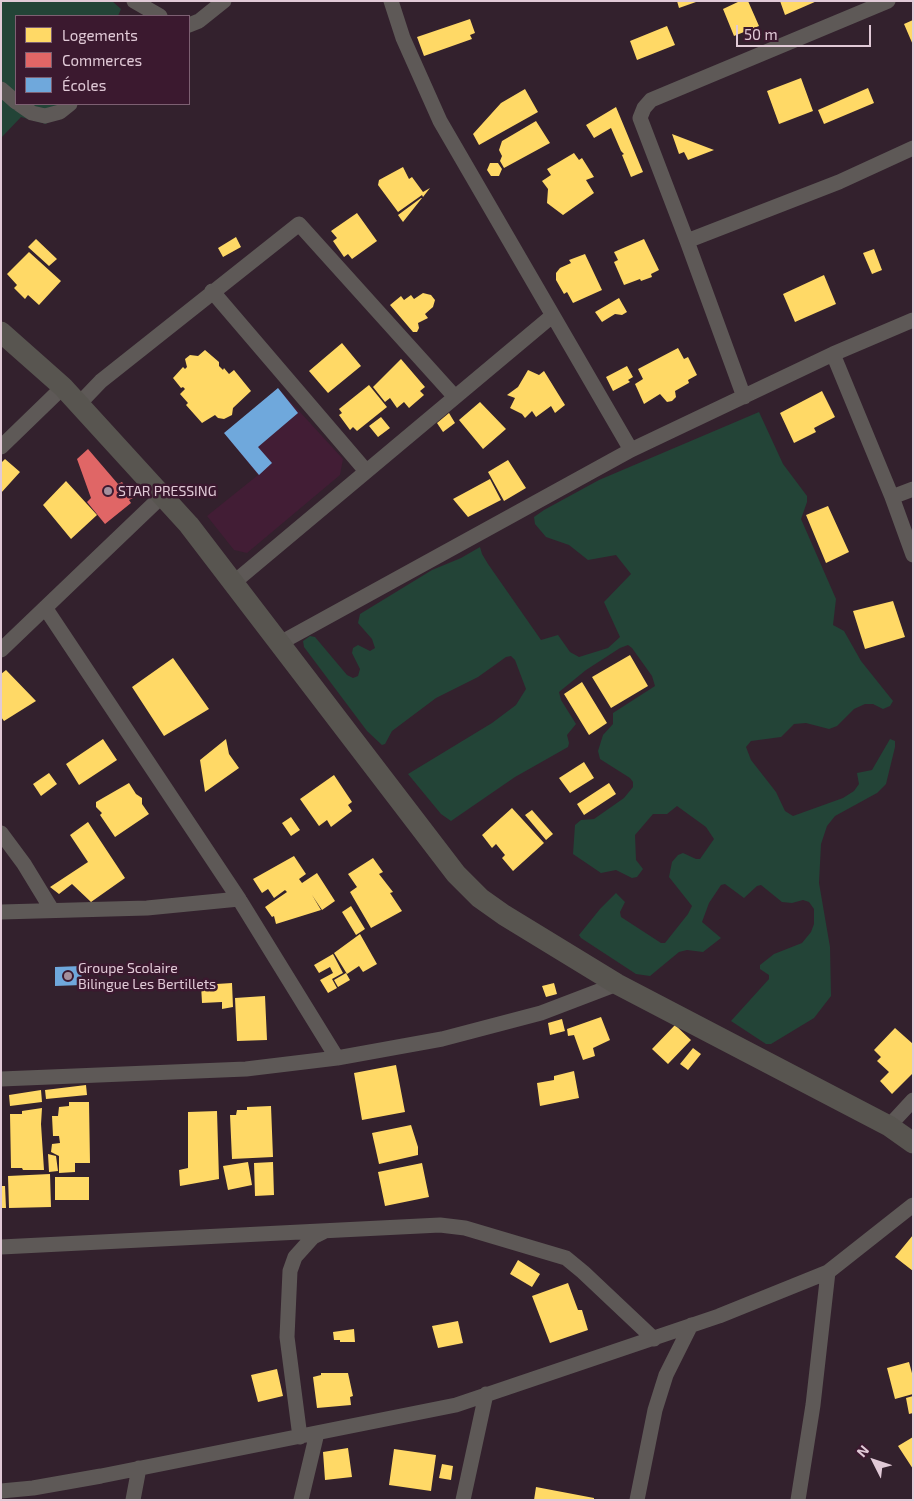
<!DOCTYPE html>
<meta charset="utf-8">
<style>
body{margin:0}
#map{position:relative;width:914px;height:1501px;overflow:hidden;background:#33212d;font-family:"Exo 2",sans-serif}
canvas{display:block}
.frame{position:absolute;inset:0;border:2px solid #e1cad7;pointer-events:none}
.legend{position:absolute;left:15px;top:15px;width:175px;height:90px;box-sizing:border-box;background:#3b192f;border:1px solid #7d6072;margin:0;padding:6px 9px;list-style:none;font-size:15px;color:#e1cad7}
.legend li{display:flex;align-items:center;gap:10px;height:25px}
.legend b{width:25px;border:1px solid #7d6072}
.north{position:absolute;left:849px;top:1436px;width:50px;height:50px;-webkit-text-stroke:4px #3b192f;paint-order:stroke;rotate:311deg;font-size:14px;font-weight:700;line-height:20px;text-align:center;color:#e1cad7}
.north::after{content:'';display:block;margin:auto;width:18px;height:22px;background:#e1cad7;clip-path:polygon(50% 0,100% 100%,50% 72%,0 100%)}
.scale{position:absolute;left:736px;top:25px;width:135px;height:22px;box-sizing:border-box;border:2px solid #e1cad7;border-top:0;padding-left:6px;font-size:15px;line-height:18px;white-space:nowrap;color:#e1cad7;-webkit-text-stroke:4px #3b192f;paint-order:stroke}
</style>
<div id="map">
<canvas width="914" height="1501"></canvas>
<div class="frame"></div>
<ul class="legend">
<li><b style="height:14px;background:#ffd966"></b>Logements</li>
<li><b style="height:14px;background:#e06666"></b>Commerces</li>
<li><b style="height:14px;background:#6fa8dc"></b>Écoles</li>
</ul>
<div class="north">N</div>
<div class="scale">50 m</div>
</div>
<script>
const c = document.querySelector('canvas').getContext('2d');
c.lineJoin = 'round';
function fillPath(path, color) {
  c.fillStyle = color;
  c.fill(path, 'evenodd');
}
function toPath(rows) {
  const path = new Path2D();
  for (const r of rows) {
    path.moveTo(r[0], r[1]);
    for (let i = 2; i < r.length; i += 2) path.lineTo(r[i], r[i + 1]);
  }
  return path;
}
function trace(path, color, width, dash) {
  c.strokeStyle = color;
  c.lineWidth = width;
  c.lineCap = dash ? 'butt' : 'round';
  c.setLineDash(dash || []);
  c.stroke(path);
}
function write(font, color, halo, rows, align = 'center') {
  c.font = font + ' "Exo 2",sans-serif';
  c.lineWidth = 5;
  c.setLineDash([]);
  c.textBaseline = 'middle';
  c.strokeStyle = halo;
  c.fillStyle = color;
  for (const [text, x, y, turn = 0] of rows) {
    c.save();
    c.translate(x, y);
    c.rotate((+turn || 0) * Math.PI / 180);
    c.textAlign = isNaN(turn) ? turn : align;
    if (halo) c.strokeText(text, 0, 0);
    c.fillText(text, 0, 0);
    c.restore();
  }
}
fillPath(toPath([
 [278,388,343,459,340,475,247,553,234,550,207,516,258,475,224,433]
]), '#421d35');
fillPath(toPath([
 [1,1,112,1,121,9,118,16,16,16,16,104,61,104,46,124,21,117,1,138],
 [759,412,783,464,807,496,807,502,801,519,836,599,833,625,844,631,861,661,893,701,890,706,883,709,873,704,865,704,854,709,837,726,829,729,806,723,794,724,781,737,751,741,746,747,751,760,776,792,785,811,793,816,843,798,854,791,859,784,857,773,872,770,890,739,895,741,895,747,886,784,877,793,835,816,827,826,821,844,819,883,830,947,831,996,814,1018,771,1044,766,1044,731,1021,769,979,769,975,760,969,760,965,774,954,802,943,811,932,814,924,814,909,809,902,803,900,792,903,782,902,761,885,757,886,744,898,725,884,721,885,709,903,702,922,721,938,703,952,687,950,679,952,650,976,636,974,581,938,579,935,600,909,616,893,625,902,620,912,621,917,661,943,665,943,688,914,692,906,669,877,672,862,678,855,683,853,696,859,700,859,714,839,706,827,677,806,667,814,653,814,635,835,636,860,643,869,637,877,632,878,616,870,601,873,573,854,575,825,581,820,594,819,624,798,633,787,633,782,630,778,600,759,598,751,603,735,613,724,613,713,655,686,652,676,632,648,628,645,620,648,586,670,559,692,561,700,576,724,567,735,569,743,568,747,515,777,451,821,441,814,408,774,492,723,516,705,526,689,515,660,511,656,506,657,478,677,436,698,392,731,385,744,382,745,367,731,304,647,303,641,310,636,315,637,347,675,353,678,358,676,360,669,352,653,353,648,358,645,370,651,375,648,372,639,358,623,360,614,432,570,461,558,480,547,482,554,488,564,541,640,558,635,570,652,579,657,608,648,620,637,604,602,631,574,616,555,588,560,569,545,546,537,535,524,534,517,544,510,599,480]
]), '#234437');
fillPath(toPath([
 [677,1,696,1,696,2,679,8],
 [740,1,748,1,759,26,734,36,723,9],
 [780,1,817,1,785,15],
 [470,19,475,33,470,35,472,39,424,56,417,37],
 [913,20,913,45,904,24],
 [667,26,675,45,637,60,630,41],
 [801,78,813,111,779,124,767,91],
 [868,88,874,103,824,124,818,110],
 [525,89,538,112,479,145,473,134,501,103],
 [616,107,643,172,631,177,622,155,624,154,621,151,611,128,594,138,586,125],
 [536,121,550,143,504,168,500,161,502,156,499,150,502,141],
 [672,134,714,150,688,160,684,152,679,154],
 [574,153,579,160,582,158,594,177,586,180,594,193,563,215,547,203,548,189,542,181,551,175,547,169],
 [490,163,498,163,502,169,499,176,491,176,487,170],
 [403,167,409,179,412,177,423,192,430,188,423,197,422,195,398,212,378,185,379,180],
 [421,198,422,198,403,222,398,215],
 [357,213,377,241,352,259,348,254,344,257,333,241,337,238,331,231],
 [236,237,241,247,223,257,218,248],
 [36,239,57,259,49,266,28,247],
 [644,239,659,270,651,274,652,277,641,281,640,279,624,285,614,262,618,260,614,252],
 [874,249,882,270,872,274,863,253],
 [29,252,61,281,39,305,28,295,25,299,14,288,17,285,7,274],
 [585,254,602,290,573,303,567,292,564,294,556,280,556,273,560,268,571,263,569,260],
 [824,275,836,304,795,322,783,294],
 [423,293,431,295,435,300,433,307,425,314,428,318,418,323,419,328,417,332,413,332,390,305,401,296,404,300,411,295,414,299],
 [619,298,627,312,622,315,615,314,602,322,595,312],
 [342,343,361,366,328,393,309,371],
 [678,348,684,359,688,357,697,375,688,380,689,383,675,391,676,397,672,401,667,402,660,394,644,404,635,384,643,379,638,369],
 [205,350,219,362,219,366,223,370,224,368,229,374,234,370,251,391,233,408,232,415,224,419,218,418,215,415,202,423,186,405,188,403,180,394,185,389,183,387,181,388,173,378,183,367,185,369,187,367,185,359,190,355,198,356],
 [401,359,425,387,420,391,424,395,409,408,404,402,397,408,390,398,385,402,373,387],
 [627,366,633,377,628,380,630,382,613,391,606,377],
 [528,370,539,375,544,371,565,405,555,413,551,406,536,417,532,411,525,418,522,414,510,408,515,398,507,395,518,387],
 [369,385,387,407,357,431,353,427,350,430,339,415,342,413,339,409],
 [822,391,835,417,814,428,816,432,794,443,780,413],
 [480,402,506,429,483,449,459,420],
 [449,413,455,423,443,432,437,423],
 [381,417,390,428,378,437,369,426],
 [5,459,20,472,1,493,1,463],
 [508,460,526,488,504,501,488,472],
 [490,479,501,500,468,517,453,499],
 [66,481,97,515,71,539,43,505],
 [828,506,849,552,826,563,806,515],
 [893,601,905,637,865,649,853,611],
 [630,655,648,686,611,708,592,677],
 [173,658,209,709,164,736,132,687],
 [6,670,36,701,4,721,1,717,1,674],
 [582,682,607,723,589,735,564,694],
 [103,739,117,760,79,785,66,764],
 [226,739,229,754,239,768,205,792,200,760],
 [584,762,594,778,570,793,559,778],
 [49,773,57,784,41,796,33,784],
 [334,775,352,802,348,805,352,811,331,827,327,820,319,826,300,799],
 [129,783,136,794,142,798,142,804,149,814,115,837,100,815,102,813,96,807,96,802],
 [609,783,616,794,584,815,577,804],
 [512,808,544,843,513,871,502,858,505,855,496,844,492,848,482,835],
 [532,810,553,834,546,840,525,815],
 [291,817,300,830,291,836,282,823],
 [88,822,125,878,91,902,72,884,59,894,50,887,88,862,70,835],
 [294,856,306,874,299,879,302,883,317,873,335,901,322,910,312,895,321,910,276,924,274,916,272,917,265,907,287,892,285,890,274,898,268,889,262,893,253,879],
 [373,858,383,872,379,874,393,892,390,893,402,911,371,928,350,892,357,887,348,874],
 [351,906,365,929,356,935,342,912],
 [360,934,377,964,363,972,359,966,347,974,334,953],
 [333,954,343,973,332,979,337,988,328,993,320,980,333,973,330,967,319,973,314,965],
 [346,973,350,980,338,987,334,980],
 [232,983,233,1007,222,1009,222,1002,202,1003,201,985],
 [554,983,557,994,546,997,542,986],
 [265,996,267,1040,237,1041,235,998],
 [601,1017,610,1040,593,1048,595,1056,583,1060,574,1035,568,1036,567,1029],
 [562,1019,565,1031,550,1035,548,1023],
 [675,1025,691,1040,668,1064,652,1049],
 [895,1028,913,1044,913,1073,892,1094,880,1081,889,1072,877,1061,881,1057,874,1050],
 [693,1048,701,1054,688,1070,680,1064],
 [396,1065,405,1112,362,1120,354,1073],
 [574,1071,579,1098,540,1106,537,1083,554,1080,554,1076],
 [86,1085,87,1095,46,1099,45,1090],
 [41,1090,42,1102,10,1106,9,1095],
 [69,1102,89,1102,90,1163,75,1163,75,1172,59,1173,59,1156,51,1152,52,1144,60,1143,59,1136,53,1136,52,1116,58,1116,59,1107,69,1106],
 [271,1106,273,1157,232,1159,230,1115,236,1115,237,1110,247,1110,247,1107],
 [42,1108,41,1124,44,1170,23,1170,22,1168,11,1168,10,1114,22,1114,22,1111],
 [217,1111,219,1179,180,1186,179,1170,188,1168,188,1112],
 [411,1125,418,1147,418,1155,379,1164,372,1133],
 [48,1154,56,1156,58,1171,49,1172],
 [248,1162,252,1185,228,1190,223,1166],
 [273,1162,274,1195,255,1196,254,1163],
 [422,1163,429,1197,385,1206,378,1172],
 [50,1174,51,1207,9,1208,8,1176],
 [55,1177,89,1177,89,1200,55,1200],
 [1,1186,5,1186,6,1208,1,1208],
 [913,1235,913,1271,895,1257],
 [518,1260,540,1274,532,1287,510,1274],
 [568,1283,578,1310,582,1310,588,1330,550,1343,532,1296],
 [458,1321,463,1343,438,1348,432,1326],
 [354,1329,355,1342,340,1342,340,1340,334,1340,333,1332],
 [909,1362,913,1377,913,1394,895,1399,887,1368],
 [277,1369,283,1396,258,1402,251,1375],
 [321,1373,348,1373,353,1396,350,1397,351,1405,317,1408,313,1377,321,1375],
 [913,1396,913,1413,909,1414,906,1398],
 [913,1437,913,1469,898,1446],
 [348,1448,352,1477,325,1480,323,1452],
 [394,1449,436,1455,431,1491,389,1485],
 [442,1464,453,1466,451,1480,439,1478],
 [536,1487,594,1498,594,1500,534,1500]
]), '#ffd966');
fillPath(toPath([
 [88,449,118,484,122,482,133,498,129,500,131,503,105,524,87,502,91,498,77,459]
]), '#e06666');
fillPath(toPath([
 [278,388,298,413,258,447,272,463,259,475,224,433],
 [81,966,82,985,55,986,55,967]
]), '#6fa8dc');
trace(toPath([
 [134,1,160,16],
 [391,1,403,38,440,121,631,450],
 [189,25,199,21,224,1],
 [1,89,16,102],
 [19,104,32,113,45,116,60,112,70,104],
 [687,241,839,182,913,148],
 [212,291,366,471],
 [833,354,892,497,913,555],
 [744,397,687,241,640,118,644,108,651,100,888,1],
 [79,404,101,381,299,224,455,397],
 [1,447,63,387],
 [892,497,913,489],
 [232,584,552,316],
 [46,609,239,899,337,1058],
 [280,643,631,450,833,354,913,320],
 [1,650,163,495],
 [1,833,24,864,52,910],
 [1,912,147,908,239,899],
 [1,1079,246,1069,337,1058,442,1039,541,1013,617,984],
 [889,1126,913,1100],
 [1,1247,440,1225,465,1228,566,1258,583,1272,654,1339],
 [300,1437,287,1337,290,1271,295,1257,313,1237,325,1231],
 [1,1491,33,1488,101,1476,456,1405,719,1316,828,1272,913,1205],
 [133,1500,139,1468],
 [301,1500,317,1433],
 [463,1500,486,1394],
 [637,1500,655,1410,666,1375,691,1325],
 [798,1500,813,1405,828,1272]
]), '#5e5957', 15);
trace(toPath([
 [1,332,63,387,189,525,456,874,480,898,504,915,617,984,889,1126,913,1143]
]), '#585550', 21);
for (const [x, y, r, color] of [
 [108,491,5,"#a48f9c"],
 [68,976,5,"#a48f9c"]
]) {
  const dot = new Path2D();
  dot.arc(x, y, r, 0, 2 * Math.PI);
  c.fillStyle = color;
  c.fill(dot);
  trace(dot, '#3b192f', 2);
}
write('14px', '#e1cad7', '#3b192f', [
 ["STAR PRESSING",118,491],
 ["Groupe Scolaire",78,968],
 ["Bilingue Les Bertillets",78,984]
], 'left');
</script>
